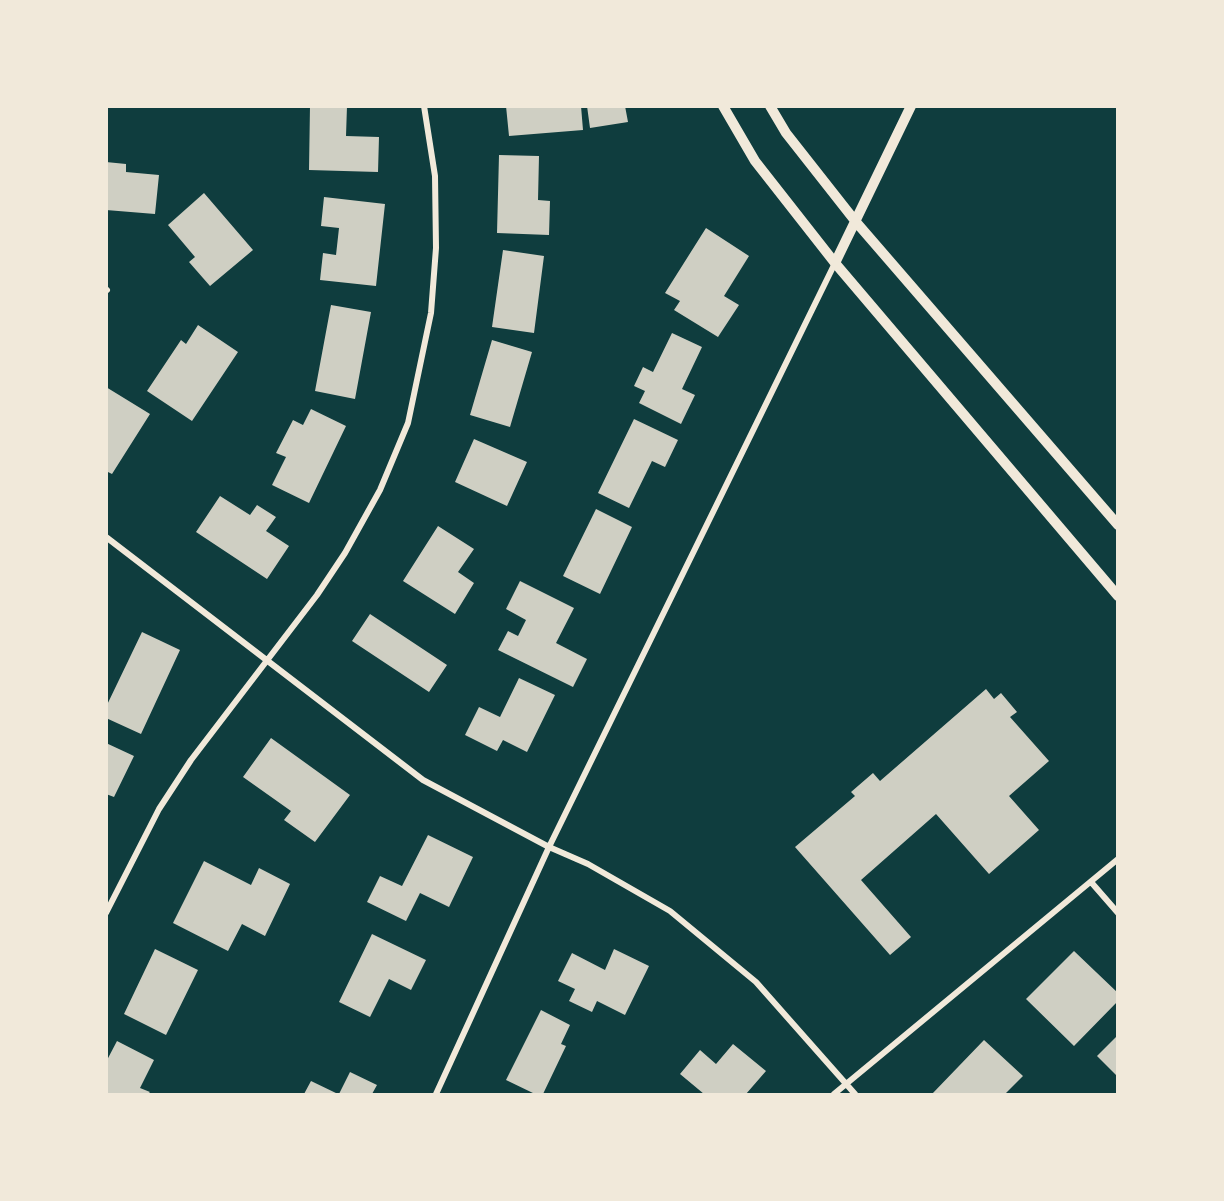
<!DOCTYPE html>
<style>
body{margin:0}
#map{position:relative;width:1224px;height:1201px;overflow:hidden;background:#0f3d3e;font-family:Spectral,serif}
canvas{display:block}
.frame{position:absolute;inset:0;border:108px solid #f1e9da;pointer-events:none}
</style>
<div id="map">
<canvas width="1224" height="1201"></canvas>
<div class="frame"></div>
</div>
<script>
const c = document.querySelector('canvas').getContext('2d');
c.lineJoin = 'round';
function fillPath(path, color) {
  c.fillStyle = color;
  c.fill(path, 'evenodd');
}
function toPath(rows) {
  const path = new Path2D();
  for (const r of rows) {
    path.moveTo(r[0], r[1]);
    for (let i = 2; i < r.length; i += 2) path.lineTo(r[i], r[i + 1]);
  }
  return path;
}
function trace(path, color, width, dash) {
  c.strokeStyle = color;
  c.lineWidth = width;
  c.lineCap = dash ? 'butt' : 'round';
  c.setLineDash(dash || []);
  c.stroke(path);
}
fillPath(toPath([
 [310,106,347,106,346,136,379,137,378,172,309,170],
 [506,106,581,106,583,130,509,136],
 [587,106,625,106,628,122,590,128],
 [499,155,539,156,538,200,550,201,549,235,497,233],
 [106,162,126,164,126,172,159,175,155,214,106,210],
 [204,193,253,250,210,286,189,262,195,257,168,225],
 [324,197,385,204,376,286,320,280,323,253,336,255,339,228,321,226],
 [706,228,749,256,724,296,739,305,718,337,674,310,680,301,665,293],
 [503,250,544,256,534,333,492,327],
 [331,305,371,312,355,399,315,391],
 [198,325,238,352,192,421,147,391,181,340,186,344],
 [672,333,702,347,682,389,695,395,681,424,639,403,645,391,634,386,643,367,653,372],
 [492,340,532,352,510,427,470,415],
 [106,387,150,414,112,474,106,471],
 [311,409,346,426,309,503,272,485,286,457,276,453,293,420,303,425],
 [634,419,678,440,665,467,652,461,629,508,598,493],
 [474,439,527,462,507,506,455,482],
 [220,496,250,515,257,505,276,517,266,531,289,546,267,579,196,532],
 [596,509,632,527,600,594,563,576],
 [438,526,474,549,458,572,474,583,455,614,403,581],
 [520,581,574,608,556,643,587,659,573,687,498,650,508,631,518,636,526,620,506,609],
 [370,614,447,665,429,692,352,641],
 [142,632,180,650,141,734,106,718,106,707],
 [519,678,555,695,527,752,503,740,497,751,465,735,479,707,500,717],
 [986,689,994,699,1001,693,1017,712,1010,717,1049,761,1009,796,1039,830,989,874,936,814,861,880,911,937,890,955,795,847,855,796,851,792,873,773,880,781],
 [271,738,350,795,315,842,284,820,291,811,243,777],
 [106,743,134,756,114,797,106,794],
 [428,835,473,857,449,907,420,893,406,921,367,902,380,876,402,886],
 [204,861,251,885,259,868,290,884,265,936,242,924,228,951,173,923],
 [372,934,426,960,411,990,389,979,370,1017,339,1002],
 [155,949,198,970,166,1035,124,1014],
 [614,949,649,966,625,1015,597,1001,592,1012,569,1001,575,989,558,981,572,953,605,970],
 [1074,951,1118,993,1118,1001,1074,1046,1026,999],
 [541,1010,570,1025,561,1044,566,1046,543,1094,535,1094,506,1080],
 [1118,1035,1118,1077,1097,1056],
 [984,1040,1023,1076,1005,1094,932,1094],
 [117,1041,154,1060,140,1088,150,1092,148,1094,106,1094,106,1062],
 [733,1044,766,1071,746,1094,704,1094,680,1074,700,1050,716,1064],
 [350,1072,377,1085,372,1094,339,1094],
 [311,1081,338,1094,304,1094]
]), '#cfcfc3');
trace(toPath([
 [106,291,107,290],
 [106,537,423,780,549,847,588,864,670,911,756,982,855,1094],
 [1091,882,1118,913],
 [106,913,159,809,191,760,317,595,345,553,380,490,408,423,431,313,436,248,435,176,424,106],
 [436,1094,549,847,835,263],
 [834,1094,1118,859]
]), '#f1e9da', 6);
trace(toPath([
 [723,106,755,161,835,263,1118,596],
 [770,106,786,133,856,222,1118,525],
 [835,263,911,106]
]), '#f1e9da', 10);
</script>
